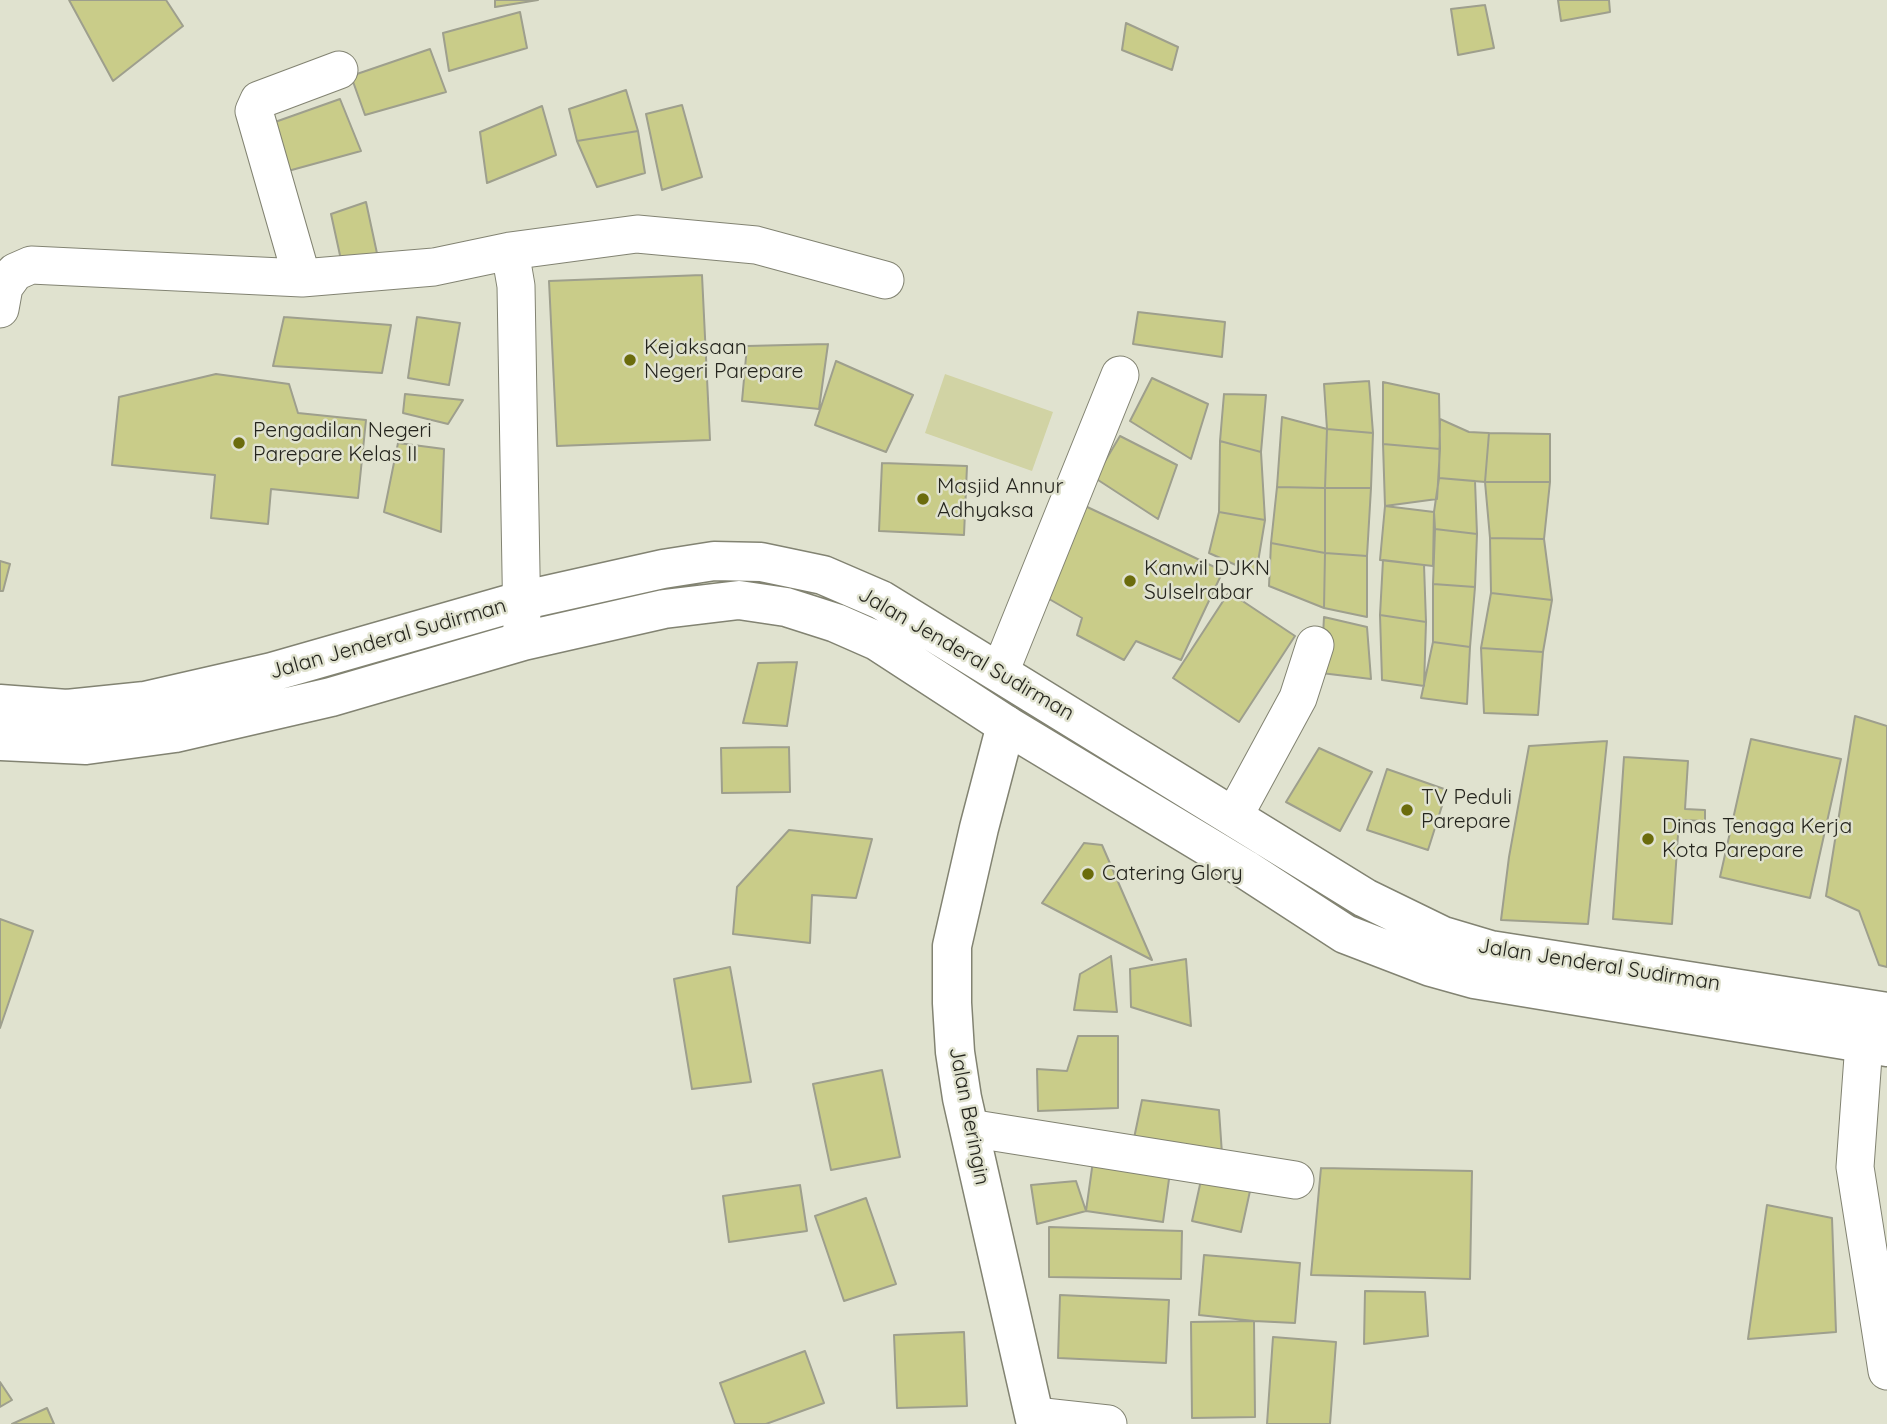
<!DOCTYPE html>
<style>
body{margin:0}
canvas{display:block;background:#e0e2cf}
</style>
<canvas width="1887" height="1424"></canvas>
<script>
const c = document.querySelector('canvas').getContext('2d');
c.lineJoin = 'round';
function fillPath(path, color) {
  c.fillStyle = color;
  c.fill(path, 'evenodd');
}
function toPath(rows) {
  const path = new Path2D();
  for (const r of rows) {
    path.moveTo(r[0], r[1]);
    for (let i = 2; i < r.length; i += 2) path.lineTo(r[i], r[i + 1]);
  }
  return path;
}
function trace(path, color, width, dash) {
  c.strokeStyle = color;
  c.lineWidth = width;
  c.lineCap = dash ? 'butt' : 'round';
  c.setLineDash(dash || []);
  c.stroke(path);
}
function write(font, color, halo, rows, align = 'center') {
  c.font = font + ' Quicksand,sans-serif';
  c.lineWidth = 5;
  c.setLineDash([]);
  c.textBaseline = 'middle';
  c.strokeStyle = halo;
  c.fillStyle = color;
  for (const [text, x, y, turn = 0] of rows) {
    c.save();
    c.translate(x, y);
    c.rotate((+turn || 0) * Math.PI / 180);
    c.textAlign = isNaN(turn) ? turn : align;
    if (halo) c.strokeText(text, 0, 0);
    c.fillText(text, 0, 0);
    c.restore();
  }
}
fillPath(toPath([
 [945,374,1053,412,1032,471,925,433]
]), '#d1d3a4');
const building = toPath([
 [69,0,166,0,183,26,113,81,69,0],
 [495,0,538,0,495,7,495,0],
 [1558,0,1609,0,1610,12,1561,21,1558,0],
 [1485,5,1494,48,1458,55,1451,9,1485,5],
 [520,12,527,48,449,71,443,33,520,12],
 [1126,23,1178,47,1172,70,1122,50,1126,23],
 [430,49,446,92,365,115,351,76,430,49],
 [626,90,638,131,577,141,569,109,626,90],
 [340,99,361,151,288,171,275,122,340,99],
 [682,105,702,177,662,190,646,114,682,105],
 [542,106,556,155,487,183,480,132,542,106],
 [638,131,645,173,597,187,577,141,638,131],
 [366,202,378,258,343,269,331,214,366,202],
 [702,275,710,440,557,446,549,281,702,275],
 [1138,312,1225,322,1222,357,1133,344,1138,312],
 [284,317,391,325,382,373,273,366,284,317],
 [417,317,460,323,449,385,408,378,417,317],
 [828,344,819,409,742,401,747,346,828,344],
 [836,361,913,395,886,452,815,425,836,361],
 [216,374,289,384,298,413,366,420,358,498,271,489,268,524,211,518,215,475,112,465,119,397,216,374],
 [1152,378,1208,404,1191,459,1130,421,1152,378],
 [1369,381,1373,433,1327,429,1324,384,1369,381],
 [1383,382,1439,394,1440,449,1383,444,1383,382],
 [405,394,463,400,448,424,403,413,405,394],
 [1224,394,1266,395,1261,452,1220,441,1224,394],
 [1282,417,1327,429,1325,488,1277,487,1282,417],
 [1440,419,1469,432,1489,433,1485,482,1439,478,1440,419],
 [1327,429,1373,433,1371,488,1325,488,1327,429],
 [1489,433,1550,434,1550,482,1485,482,1489,433],
 [1120,436,1177,465,1158,519,1095,478,1120,436],
 [1220,441,1261,452,1265,520,1219,512,1220,441],
 [398,443,444,449,441,532,384,512,398,443],
 [1383,444,1440,449,1437,499,1385,506,1383,444],
 [882,463,967,466,964,535,879,531,882,463],
 [1439,478,1475,481,1477,534,1435,529,1434,512,1439,478],
 [1485,482,1550,482,1544,539,1490,538,1485,482],
 [1277,487,1325,488,1325,553,1271,543,1277,487],
 [1325,488,1371,488,1367,556,1325,553,1325,488],
 [1083,505,1223,571,1181,660,1136,641,1124,660,1077,635,1082,618,1037,592,1083,505],
 [1385,506,1434,512,1433,566,1380,560,1385,506],
 [1219,512,1265,520,1256,574,1209,553,1219,512],
 [1435,529,1477,534,1475,587,1433,584,1435,529],
 [1490,538,1544,539,1552,600,1491,593,1490,538],
 [1271,543,1325,553,1324,608,1269,586,1271,543],
 [1325,553,1367,556,1367,617,1324,608,1325,553],
 [1383,560,1424,565,1426,622,1380,615,1383,560],
 [0,561,10,564,3,591,0,591,0,561],
 [1433,584,1475,587,1470,647,1433,642,1433,584],
 [1229,592,1295,636,1239,722,1173,678,1229,592],
 [1491,593,1552,600,1543,652,1481,648,1491,593],
 [1380,615,1426,622,1424,686,1382,680,1380,615],
 [1324,617,1367,627,1371,679,1321,673,1324,617],
 [1433,642,1470,647,1467,704,1421,698,1433,642],
 [1481,648,1543,652,1538,715,1484,713,1481,648],
 [797,662,787,726,743,723,758,663,797,662],
 [1855,716,1887,726,1887,967,1879,965,1859,911,1826,896,1855,716],
 [1751,739,1841,759,1810,898,1720,877,1751,739],
 [1607,741,1588,924,1501,920,1509,857,1529,746,1607,741],
 [789,747,790,792,722,793,721,748,789,747],
 [1319,748,1372,772,1340,831,1286,802,1319,748],
 [1624,757,1688,761,1685,809,1705,810,1705,821,1679,820,1672,924,1613,919,1624,757],
 [1387,769,1447,790,1428,850,1367,830,1387,769],
 [789,830,872,839,856,898,812,895,810,943,733,934,737,887,789,830],
 [1084,843,1102,845,1152,960,1042,903,1084,843],
 [0,919,33,931,0,1028,0,919],
 [1111,956,1117,1012,1074,1010,1080,974,1111,956],
 [1186,959,1191,1026,1131,1007,1130,969,1186,959],
 [730,967,751,1082,692,1089,674,979,730,967],
 [1078,1036,1118,1036,1118,1108,1038,1111,1037,1069,1067,1071,1078,1036],
 [882,1070,900,1157,831,1170,813,1084,882,1070],
 [1142,1100,1219,1110,1222,1154,1133,1143,1142,1100],
 [1093,1161,1170,1172,1163,1222,1086,1211,1093,1161],
 [1321,1168,1472,1171,1470,1279,1311,1275,1321,1168],
 [1201,1180,1250,1191,1241,1232,1192,1221,1201,1180],
 [1076,1181,1086,1211,1037,1224,1031,1185,1076,1181],
 [800,1185,807,1231,729,1242,723,1196,800,1185],
 [866,1198,896,1284,844,1301,815,1216,866,1198],
 [1767,1205,1832,1218,1836,1332,1748,1339,1767,1205],
 [1049,1227,1182,1231,1181,1279,1049,1277,1049,1227],
 [1204,1255,1300,1263,1295,1323,1254,1321,1199,1315,1204,1255],
 [1365,1291,1425,1292,1428,1336,1364,1344,1365,1291],
 [1060,1295,1169,1300,1166,1363,1058,1358,1060,1295],
 [1254,1321,1255,1417,1192,1418,1191,1322,1254,1321],
 [964,1332,967,1406,897,1408,894,1335,964,1332],
 [1273,1337,1336,1342,1330,1424,1267,1424,1273,1337],
 [805,1351,824,1403,766,1424,735,1424,720,1383,805,1351],
 [0,1382,12,1400,0,1407,0,1382],
 [47,1408,54,1424,12,1424,47,1408]
]);
fillPath(building, '#c9cc89');
trace(building, '#9e9f8d', 2);
const minor = toPath([
 [510,251,516,286,522,629],
 [302,278,254,111,259,100,339,70],
 [0,309,4,287,15,272,31,265,302,278,434,267,510,251,637,234,756,245,885,280],
 [1000,672,1120,375],
 [1234,816,1298,698,1315,645],
 [1864,1043,1855,1167,1887,1371],
 [969,1128,1295,1180],
 [1035,1416,1108,1424]
]);
const tertiary = toPath([
 [1006,725,979,828,952,946,952,1003,955,1052,962,1098,1036,1424]
]);
const secondary = toPath([
 [0,704,67,709,145,701,272,672,520,601,663,569,714,561,761,562,823,575,881,600,1365,898,1443,936,1490,950,1887,1012],
 [0,741,86,745,175,733,331,697,523,641,664,609,739,600,786,607,836,623,877,641,1006,725,1245,869,1345,934,1431,967,1474,979,1887,1047]
]);
trace(minor, '#828372', 39);
trace(tertiary, '#828372', 41);
trace(secondary, '#828372', 41);
trace(minor, '#fff', 37);
trace(tertiary, '#fff', 38);
trace(secondary, '#fff', 38);
for (const [x, y, r, color] of [
 [630,360,7,"#6b6c0c"],
 [239,443,7,"#6b6c0c"],
 [923,499,7,"#6b6c0c"],
 [1130,581,7,"#6b6c0c"],
 [1407,810,7,"#6b6c0c"],
 [1648,839,7,"#6b6c0c"],
 [1088,874,7,"#6b6c0c"]
]) {
  const dot = new Path2D();
  dot.arc(x, y, r, 0, 2 * Math.PI);
  c.fillStyle = color;
  c.fill(dot);
  trace(dot, '#e0e2cf', 2.5);
}
write('21px', '#25251e', '#e0e2cf', [
 ["Kejaksaan",644,348],
 ["Negeri Parepare",644,372],
 ["Pengadilan Negeri",253,431],
 ["Parepare Kelas II",253,455],
 ["Masjid Annur",937,487],
 ["Adhyaksa",937,511],
 ["Kanwil DJKN",1144,569],
 ["Sulselrabar",1144,593],
 ["TV Peduli",1421,798],
 ["Parepare",1421,822],
 ["Dinas Tenaga Kerja",1662,827],
 ["Kota Parepare",1662,851],
 ["Catering Glory",1102,874]
], 'left');
write('21px', '#25251e', '#e0e2cf', [
 ["Jalan Jenderal Sudirman",388,639,-16],
 ["Jalan Jenderal Sudirman",966,654,30],
 ["Jalan Jenderal Sudirman",1599,965,9],
 ["Jalan Beringin",969,1116,79]
]);
</script>
